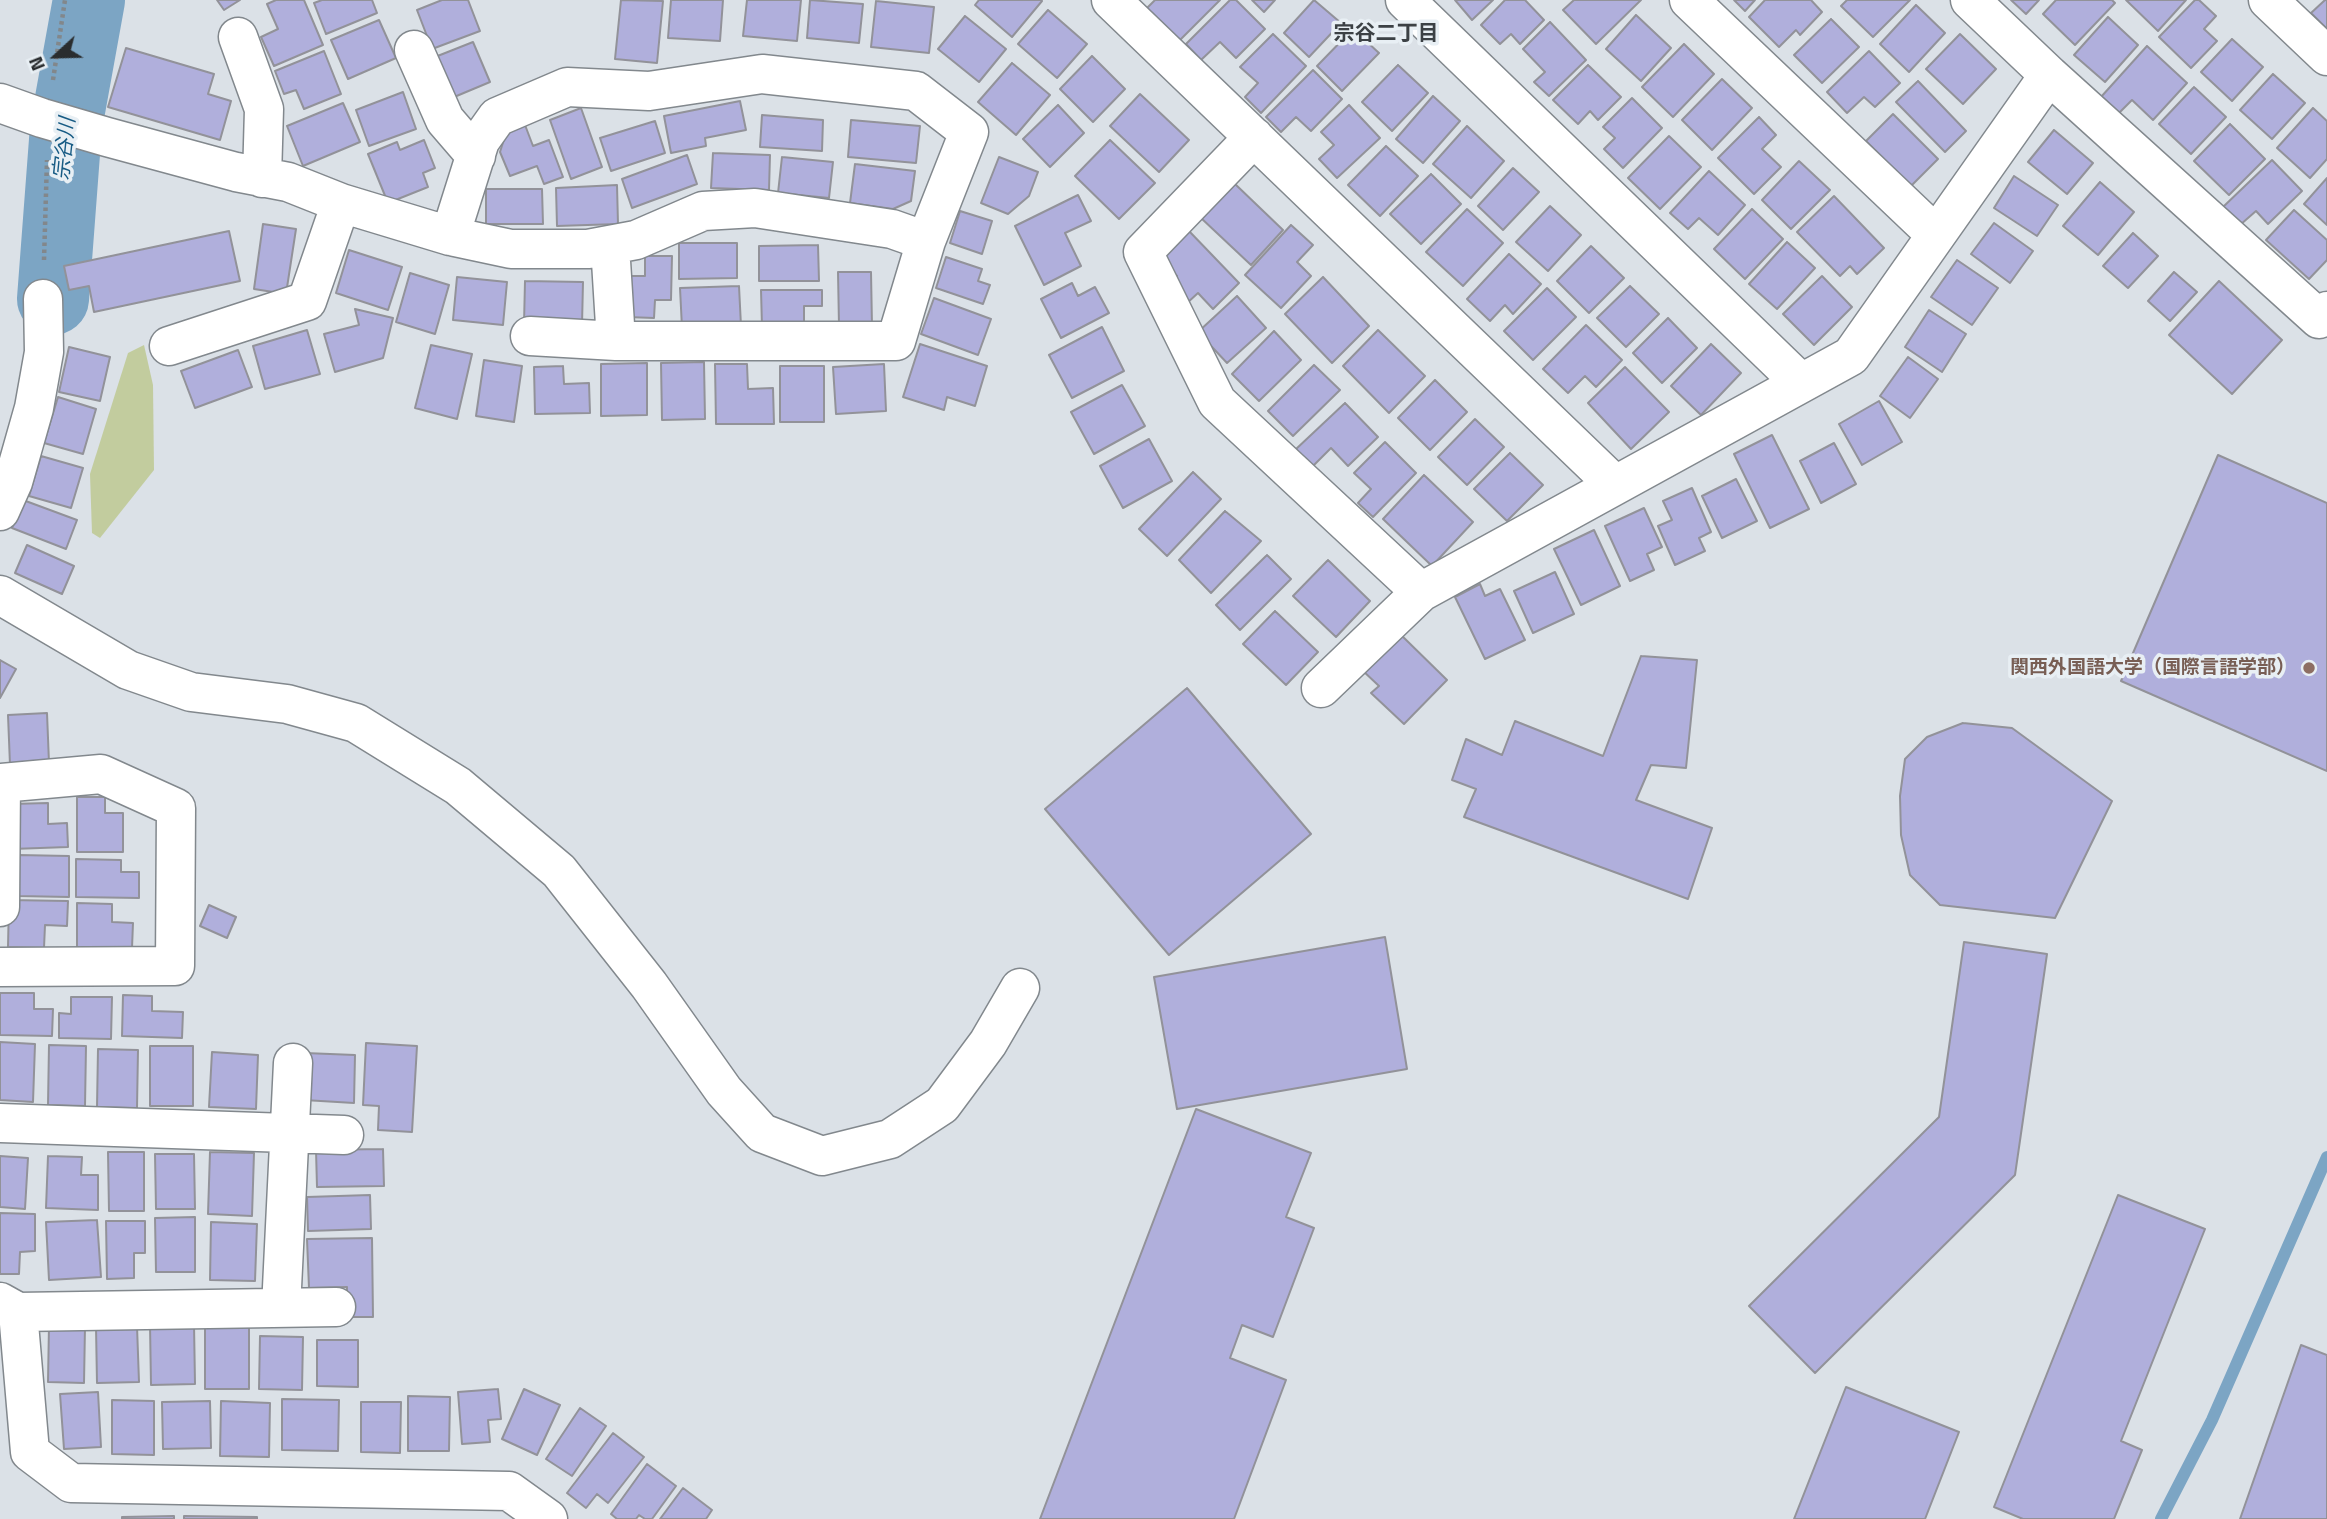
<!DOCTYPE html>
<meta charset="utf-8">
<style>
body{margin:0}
#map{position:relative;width:2327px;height:1519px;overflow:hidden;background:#dbe1e7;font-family:"Titillium Web",sans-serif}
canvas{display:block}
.north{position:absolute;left:21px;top:21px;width:70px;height:70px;-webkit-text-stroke:5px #e8eff4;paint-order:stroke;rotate:248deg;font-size:19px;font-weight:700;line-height:28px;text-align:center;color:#2a2d2f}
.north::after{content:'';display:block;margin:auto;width:24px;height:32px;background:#2a2d2f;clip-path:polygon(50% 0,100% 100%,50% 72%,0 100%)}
</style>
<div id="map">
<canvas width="2327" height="1519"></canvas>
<div class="north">N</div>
</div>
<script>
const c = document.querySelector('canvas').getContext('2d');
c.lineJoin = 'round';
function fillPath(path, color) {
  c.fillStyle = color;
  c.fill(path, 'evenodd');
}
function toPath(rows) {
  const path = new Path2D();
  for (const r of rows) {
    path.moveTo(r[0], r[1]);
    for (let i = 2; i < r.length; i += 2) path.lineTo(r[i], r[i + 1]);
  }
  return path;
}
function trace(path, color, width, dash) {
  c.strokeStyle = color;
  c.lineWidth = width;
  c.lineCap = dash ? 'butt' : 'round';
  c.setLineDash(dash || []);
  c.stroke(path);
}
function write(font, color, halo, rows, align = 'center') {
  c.font = font + ' "Titillium Web","Noto Sans JP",sans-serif';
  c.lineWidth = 7;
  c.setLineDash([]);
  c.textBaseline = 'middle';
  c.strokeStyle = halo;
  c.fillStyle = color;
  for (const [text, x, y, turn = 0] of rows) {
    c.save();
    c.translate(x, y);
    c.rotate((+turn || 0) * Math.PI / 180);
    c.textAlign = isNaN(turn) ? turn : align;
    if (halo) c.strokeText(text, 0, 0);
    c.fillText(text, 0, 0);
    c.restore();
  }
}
fillPath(toPath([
 [144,345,153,385,154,470,100,538,92,533,90,474,128,353]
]), '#c2cc9e');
trace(toPath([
 [2161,1519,2212,1420,2327,1157]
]), '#7ca5c4', 12);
trace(toPath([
 [53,299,66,127,89,0]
]), '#7ca5c4', 72);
const building = toPath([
 [217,0,240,0,224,10,217,0],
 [276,0,304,0,323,45,274,66,261,37,278,29,267,4,276,0],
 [322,0,372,0,377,13,326,34,314,3,322,0],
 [442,0,468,0,480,31,432,49,417,10,442,0],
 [621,0,663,1,657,63,615,59,621,0],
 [671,0,723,0,720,41,668,38,671,0],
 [747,0,801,0,797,41,743,36,747,0],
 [810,0,863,4,859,43,807,38,810,0],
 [979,0,1041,0,1042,1,1012,37,975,5,979,0],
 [1155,0,1220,0,1179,41,1147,8,1155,0],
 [1230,0,1236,0,1265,29,1236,58,1220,42,1201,60,1186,44,1230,0],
 [1252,0,1275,0,1264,12,1252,0],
 [1314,0,1341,23,1309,57,1284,33,1314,0],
 [1455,0,1493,0,1472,20,1455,0],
 [1505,0,1525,0,1544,20,1520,44,1511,34,1500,44,1481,25,1505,0],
 [1574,0,1641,0,1596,44,1563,10,1574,0],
 [1734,0,1755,0,1745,11,1734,0],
 [1765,0,1811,0,1822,12,1800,35,1796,30,1779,47,1749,17,1765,0],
 [1847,0,1910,0,1873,37,1841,6,1847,0],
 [2011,0,2039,0,2026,14,2011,0],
 [2056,0,2112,0,2115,3,2075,45,2043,14,2056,0],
 [2126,0,2186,0,2158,31,2126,0],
 [2195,0,2199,0,2216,16,2204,29,2217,41,2191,68,2159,37,2195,0],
 [2325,0,2327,0,2327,29,2311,13,2325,0],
 [876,1,934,7,929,53,871,47,876,1],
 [1916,5,1945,33,1909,72,1880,44,1916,5],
 [1048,10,1087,44,1057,78,1018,44,1048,10],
 [1636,15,1671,48,1641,81,1606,49,1636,15],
 [965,16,1006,49,979,82,938,49,965,16],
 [2108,17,2138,45,2105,82,2074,55,2108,17],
 [1831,19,1859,47,1822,83,1794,55,1831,19],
 [379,20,396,58,348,79,331,40,379,20],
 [1550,22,1586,60,1549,96,1534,82,1545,72,1523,49,1550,22],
 [1353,29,1379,53,1342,91,1317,66,1353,29],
 [1273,34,1306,66,1261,113,1245,97,1258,83,1240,67,1273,34],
 [1960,34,1996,69,1963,104,1926,69,1960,34],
 [2232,39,2263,67,2232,101,2201,72,2232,39],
 [473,42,490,82,447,100,430,59,473,42],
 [1684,44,1714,74,1673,117,1642,87,1684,44],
 [2147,46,2187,83,2153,120,2132,100,2119,113,2101,97,2147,46],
 [126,48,214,74,208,94,231,101,220,140,108,107,126,48],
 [324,51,341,94,304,109,296,90,284,94,275,71,324,51],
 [1869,51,1900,83,1875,107,1864,97,1847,113,1827,92,1869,51],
 [1092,56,1125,89,1093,122,1060,89,1092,56],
 [1012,63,1050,95,1016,135,978,102,1012,63],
 [1398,65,1428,93,1392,131,1362,102,1398,65],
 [1588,65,1621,97,1598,120,1590,111,1578,124,1553,100,1588,65],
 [1313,70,1342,99,1311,131,1296,117,1281,132,1266,117,1313,70],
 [2273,74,2305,103,2272,139,2240,110,2273,74],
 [1722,79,1752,108,1712,150,1682,120,1722,79],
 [1918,81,1966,131,1945,152,1896,102,1918,81],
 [2194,87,2226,117,2191,154,2159,124,2194,87],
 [403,92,416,129,369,146,356,110,403,92],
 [1140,94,1189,140,1159,172,1110,126,1140,94],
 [1433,96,1460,121,1423,163,1396,139,1433,96],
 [1632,98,1662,128,1623,168,1604,149,1615,138,1603,127,1632,98],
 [740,101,746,130,705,138,706,146,671,153,664,116,740,101],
 [343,103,360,142,303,166,287,126,343,103],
 [1058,105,1084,133,1050,167,1023,139,1058,105],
 [1349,105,1380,138,1337,178,1319,159,1334,145,1321,132,1349,105],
 [581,108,602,167,571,179,550,120,581,108],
 [2313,108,2327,121,2327,159,2310,178,2277,148,2313,108],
 [1893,114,1938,159,1911,186,1866,141,1893,114],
 [762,115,823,120,822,151,760,147,762,115],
 [1759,117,1776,135,1762,149,1781,167,1754,194,1718,158,1759,117],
 [851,120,920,126,916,163,848,157,851,120],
 [655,121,665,153,611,171,600,138,655,121],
 [2230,124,2265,159,2229,195,2194,161,2230,124],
 [525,125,533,146,549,140,563,177,544,184,537,166,510,176,500,152,506,133,525,125],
 [1467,126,1504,161,1471,198,1433,164,1467,126],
 [2054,130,2093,163,2067,194,2028,162,2054,130],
 [1669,136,1701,167,1660,209,1628,178,1669,136],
 [424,140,435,168,423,173,428,187,388,203,368,154,397,142,400,150,424,140],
 [1110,140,1155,183,1119,219,1075,176,1110,140],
 [1386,146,1418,176,1380,216,1348,185,1386,146],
 [713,153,770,155,769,190,711,188,713,153],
 [687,155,697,184,632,208,622,179,687,155],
 [782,157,833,162,829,198,778,193,782,157],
 [999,157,1038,172,1029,196,1008,214,981,203,999,157],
 [2272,160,2302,191,2268,224,2256,211,2240,225,2223,207,2272,160],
 [1799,161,1830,190,1791,229,1762,200,1799,161],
 [855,164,915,171,911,201,893,209,850,203,855,164],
 [1513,168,1539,192,1503,230,1478,206,1513,168],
 [1709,171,1745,205,1718,235,1699,218,1688,229,1670,213,1709,171],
 [1431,174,1461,204,1421,244,1390,214,1431,174],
 [2014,176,2058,205,2037,236,1994,208,2014,176],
 [2327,178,2327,225,2304,204,2327,178],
 [2100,182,2134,212,2098,255,2063,226,2100,182],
 [1234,183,1283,230,1251,265,1201,218,1234,183],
 [617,185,618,224,557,226,556,188,617,185],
 [486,189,542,189,543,224,486,224,486,189],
 [1078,195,1091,221,1065,233,1081,266,1044,285,1015,226,1078,195],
 [1834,196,1884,248,1857,274,1850,266,1840,276,1797,232,1834,196],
 [1550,206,1581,235,1548,271,1516,242,1550,206],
 [1467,209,1503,243,1463,286,1426,252,1467,209],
 [1752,209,1783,239,1745,279,1714,249,1752,209],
 [2294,210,2327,240,2327,260,2309,279,2266,240,2294,210],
 [960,211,992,221,982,254,950,243,960,211],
 [1994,223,2033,251,2010,283,1971,254,1994,223],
 [263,224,296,229,286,294,254,289,263,224],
 [1291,225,1313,245,1297,262,1311,276,1281,308,1245,275,1291,225],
 [229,231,240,281,94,312,89,286,69,290,64,266,229,231],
 [1189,231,1239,283,1213,309,1198,293,1186,304,1168,284,1177,276,1160,259,1189,231],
 [2133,233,2158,256,2128,288,2103,266,2133,233],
 [1787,242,1815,268,1777,309,1749,284,1787,242],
 [679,243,737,243,737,278,679,279,679,243],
 [818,245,819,281,759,281,759,246,818,245],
 [1591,246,1624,278,1589,313,1557,281,1591,246],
 [349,250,402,267,388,310,336,293,349,250],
 [1509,254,1541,284,1513,314,1505,305,1490,321,1467,299,1509,254],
 [645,256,672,256,671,300,655,300,654,318,627,317,628,276,645,276,645,256],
 [946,257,982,269,978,281,990,285,983,304,936,288,946,257],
 [1957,260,1998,288,1972,325,1931,297,1957,260],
 [838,272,871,272,872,326,839,326,838,272],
 [2174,272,2197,292,2170,321,2148,301,2174,272],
 [410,273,449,285,435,334,396,322,410,273],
 [1822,276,1852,307,1814,345,1783,314,1822,276],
 [457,277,507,282,503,325,453,320,457,277],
 [1323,277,1369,326,1332,363,1285,314,1323,277],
 [525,281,583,282,582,325,524,324,525,281],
 [2219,281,2282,340,2232,394,2169,335,2219,281],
 [1072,283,1078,296,1095,287,1109,313,1061,338,1041,299,1072,283],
 [739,286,741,326,682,328,680,288,739,286],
 [1630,286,1659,314,1626,347,1597,318,1630,286],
 [1547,288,1576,317,1533,360,1504,331,1547,288],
 [761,290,822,290,822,306,804,306,804,327,762,327,761,290],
 [1237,296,1266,328,1227,363,1198,332,1237,296],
 [934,298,991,319,978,355,921,334,934,298],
 [355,309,393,318,383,358,335,372,324,334,359,325,355,309],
 [1929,310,1966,334,1942,372,1905,347,1929,310],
 [1668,318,1697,348,1662,383,1633,353,1668,318],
 [1586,325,1622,360,1596,387,1585,376,1568,393,1543,369,1586,325],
 [1102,327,1124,371,1072,398,1049,355,1102,327],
 [307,330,320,374,265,389,253,346,307,330],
 [1378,330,1425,376,1389,413,1343,366,1378,330],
 [1274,331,1301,360,1259,401,1232,374,1274,331],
 [920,344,987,366,975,406,947,397,944,410,903,397,920,344],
 [1711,344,1741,373,1701,415,1671,386,1711,344],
 [431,345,472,354,457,419,415,408,431,345],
 [69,347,110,357,100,401,59,392,69,347],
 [238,350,252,387,195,408,181,371,238,350],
 [1908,357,1938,379,1910,418,1880,396,1908,357],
 [484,360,522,366,514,422,476,416,484,360],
 [704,362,705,419,662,420,661,363,704,362],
 [647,363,647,415,601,416,601,364,647,363],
 [715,364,747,364,748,389,773,388,774,424,716,424,715,364],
 [884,364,886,411,836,414,833,367,884,364],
 [1314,365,1340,390,1293,436,1268,411,1314,365],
 [563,366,564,384,589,383,590,413,535,414,534,367,563,366],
 [780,366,824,366,824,422,780,422,780,366],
 [1625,367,1669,412,1631,449,1588,403,1625,367],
 [1435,380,1467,412,1430,450,1398,418,1435,380],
 [1122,385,1145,426,1094,454,1071,412,1122,385],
 [58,397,96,409,83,454,44,443,58,397],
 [1879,401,1902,442,1862,465,1839,424,1879,401],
 [1345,403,1378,437,1348,466,1331,448,1312,467,1295,450,1345,403],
 [1475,419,1504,447,1467,485,1438,457,1475,419],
 [1772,435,1809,509,1770,528,1734,454,1772,435],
 [1149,439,1172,481,1123,508,1100,466,1149,439],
 [1385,442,1416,473,1373,517,1358,503,1371,489,1354,473,1385,442],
 [1834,443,1856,484,1821,503,1800,461,1834,443],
 [1510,453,1543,485,1507,521,1474,489,1510,453],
 [2218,455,2327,503,2327,771,2121,681,2218,455],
 [41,456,83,468,71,508,29,496,41,456],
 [1193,472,1221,499,1167,556,1139,529,1193,472],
 [1424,475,1473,522,1432,566,1383,519,1424,475],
 [1736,479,1757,521,1722,538,1702,496,1736,479],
 [1692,488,1711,532,1699,538,1705,551,1675,565,1658,526,1672,520,1663,501,1692,488],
 [23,500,77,520,66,549,12,528,23,500],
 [1644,508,1662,547,1647,554,1654,570,1630,581,1605,526,1644,508],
 [1225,511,1261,541,1211,593,1179,560,1225,511],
 [1594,530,1620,586,1581,605,1554,549,1594,530],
 [27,545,74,566,62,594,15,573,27,545],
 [1267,555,1291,579,1240,630,1216,605,1267,555],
 [1328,560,1370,601,1336,637,1293,596,1328,560],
 [1555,572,1574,614,1533,633,1514,591,1555,572],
 [1480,584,1485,596,1500,589,1525,640,1485,659,1455,597,1480,584],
 [1275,611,1318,652,1286,685,1243,644,1275,611],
 [1397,631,1447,680,1404,724,1371,693,1379,686,1361,669,1397,631],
 [1641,656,1697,660,1686,768,1651,765,1636,800,1712,828,1688,899,1464,817,1476,789,1452,780,1466,739,1502,755,1515,721,1603,756,1641,656],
 [0,660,16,669,0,698,0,660],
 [1187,688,1311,834,1169,955,1045,809,1187,688],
 [47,713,49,763,10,765,8,715,47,713],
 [1963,723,2012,728,2112,801,2055,918,1940,905,1910,875,1901,835,1900,796,1905,759,1927,737,1963,723],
 [77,797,105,797,105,813,123,813,123,852,77,852,77,797],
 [48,803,48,824,67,823,68,847,12,849,11,804,48,803],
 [18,855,69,856,69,897,18,896,18,855],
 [76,859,121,860,121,872,139,872,139,898,76,897,76,859],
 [9,900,68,901,67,926,45,925,44,948,8,947,9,900],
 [77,903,112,904,112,922,133,923,132,948,77,948,77,903],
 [209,905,236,917,227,938,200,926,209,905],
 [1385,937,1407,1069,1177,1109,1154,977,1385,937],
 [1964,942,2047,954,2015,1175,1815,1373,1749,1306,1939,1117,1964,942],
 [0,993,34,993,34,1009,53,1009,52,1036,0,1035,0,993],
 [123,995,152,996,152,1011,183,1012,182,1038,122,1036,123,995],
 [71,997,112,997,111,1039,59,1038,59,1013,71,1014,71,997],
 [0,1042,35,1044,33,1102,0,1100,0,1042],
 [366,1043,417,1046,412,1132,378,1130,379,1106,363,1105,366,1043],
 [49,1045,86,1046,85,1106,48,1105,49,1045],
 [150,1046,193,1046,193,1106,150,1106,150,1046],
 [98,1049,138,1050,137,1108,97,1107,98,1049],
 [212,1052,258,1055,256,1109,209,1107,212,1052],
 [305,1053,355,1055,354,1103,304,1100,305,1053],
 [1196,1109,1311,1153,1286,1217,1314,1228,1273,1337,1242,1325,1230,1358,1286,1380,1234,1519,1040,1519,1196,1109],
 [383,1149,384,1186,317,1187,316,1150,383,1149],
 [108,1152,144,1152,144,1211,109,1211,108,1152],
 [210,1152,254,1153,252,1216,208,1214,210,1152],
 [155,1154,194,1154,195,1209,156,1209,155,1154],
 [0,1156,28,1158,25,1209,0,1207,0,1156],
 [48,1156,82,1157,81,1175,98,1175,98,1210,46,1208,48,1156],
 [370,1195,371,1229,308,1231,307,1197,370,1195],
 [2118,1195,2205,1229,2121,1441,2142,1450,2114,1519,2023,1519,1994,1507,2118,1195],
 [0,1213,35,1214,35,1251,20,1252,19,1274,0,1274,0,1213],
 [195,1217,195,1272,156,1272,155,1218,195,1217],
 [97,1220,101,1277,49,1280,46,1222,97,1220],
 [106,1221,145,1221,145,1253,134,1253,134,1278,107,1279,106,1221],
 [211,1222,257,1224,255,1281,210,1280,211,1222],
 [372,1238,373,1317,347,1317,347,1287,309,1288,307,1239,372,1238],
 [194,1324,195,1384,151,1385,150,1325,194,1324],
 [49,1325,85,1326,84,1383,48,1382,49,1325],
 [205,1325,249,1325,249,1389,205,1389,205,1325],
 [137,1326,139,1382,97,1383,96,1327,137,1326],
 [260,1336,303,1337,302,1390,259,1389,260,1336],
 [317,1340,358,1340,358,1387,317,1386,317,1340],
 [2301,1345,2327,1355,2327,1519,2240,1519,2301,1345],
 [1846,1387,1959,1432,1925,1519,1794,1519,1846,1387],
 [498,1389,501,1419,488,1420,490,1442,462,1444,458,1392,498,1389],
 [524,1389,560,1405,537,1455,502,1439,524,1389],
 [98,1392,101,1447,64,1449,60,1394,98,1392],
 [408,1396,450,1397,449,1451,408,1451,408,1396],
 [282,1399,339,1400,338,1451,282,1450,282,1399],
 [112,1400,154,1401,154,1455,112,1454,112,1400],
 [210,1401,211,1448,163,1449,162,1402,210,1401],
 [221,1401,270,1403,269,1457,220,1456,221,1401],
 [361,1402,401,1402,400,1453,361,1452,361,1402],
 [580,1408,606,1426,572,1476,546,1459,580,1408],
 [613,1433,644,1457,608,1503,597,1494,586,1508,567,1493,613,1433],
 [647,1464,676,1486,652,1519,645,1519,639,1515,636,1519,617,1519,611,1514,647,1464],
 [683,1488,712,1510,706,1519,660,1519,683,1488],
 [174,1516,174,1519,122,1519,122,1517,174,1516],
 [184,1516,257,1517,257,1519,184,1519,184,1516]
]);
fillPath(building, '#b0afdc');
trace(building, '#929299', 2);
const minor = toPath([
 [1111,0,1615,485],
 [1405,0,1801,383],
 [1689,0,1936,235],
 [1970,0,2049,75,2319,319,2327,311],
 [2268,0,2327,56],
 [238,37,264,109,262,178],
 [414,50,445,120,476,156],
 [0,103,42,118,107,137,236,172,288,182,341,203,450,236,511,249,588,249,636,240,703,211,755,208,892,229,926,241],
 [1254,137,1143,252,1217,402,1421,592,1851,356,2049,75],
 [450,236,480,141,497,117,567,87,649,91,762,74,916,91,969,132,926,241,896,341,616,341,610,245],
 [530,336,616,341],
 [169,346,307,301,341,203],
 [0,511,13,482,34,408,44,352,43,299],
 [0,595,128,670,191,692,287,704,356,723,458,786,559,871,649,985,724,1091,762,1133,822,1156,890,1139,942,1105,988,1043,1020,988],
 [1321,688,1421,592],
 [0,907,1,783,101,774,176,808,175,966,0,967],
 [0,1123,344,1135],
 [0,1302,18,1312,30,1452,71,1483,509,1491,548,1519],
 [281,1308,293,1063],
 [18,1312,336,1307]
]);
trace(minor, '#82888d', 41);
trace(toPath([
 [53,80,65,0],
 [44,260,47,160]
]), '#82878b', 4.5, [3.5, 3.5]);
trace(minor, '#fff', 38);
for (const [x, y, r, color] of [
 [2309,668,7,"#8d6e63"]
]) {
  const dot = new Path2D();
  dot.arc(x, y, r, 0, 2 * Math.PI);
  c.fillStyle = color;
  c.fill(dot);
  trace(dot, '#e8eff4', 2.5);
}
write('bold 19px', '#785e54', '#e8eff4', [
 ["関西外国語大学（国際言語学部）",2295,668]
], 'right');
write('bold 21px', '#3c4145', '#e8eff4', [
 ["宗谷二丁目",1386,35]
]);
write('italic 21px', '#175b84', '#e8eff4', [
 ["宗谷川",66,149,-84]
]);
</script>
